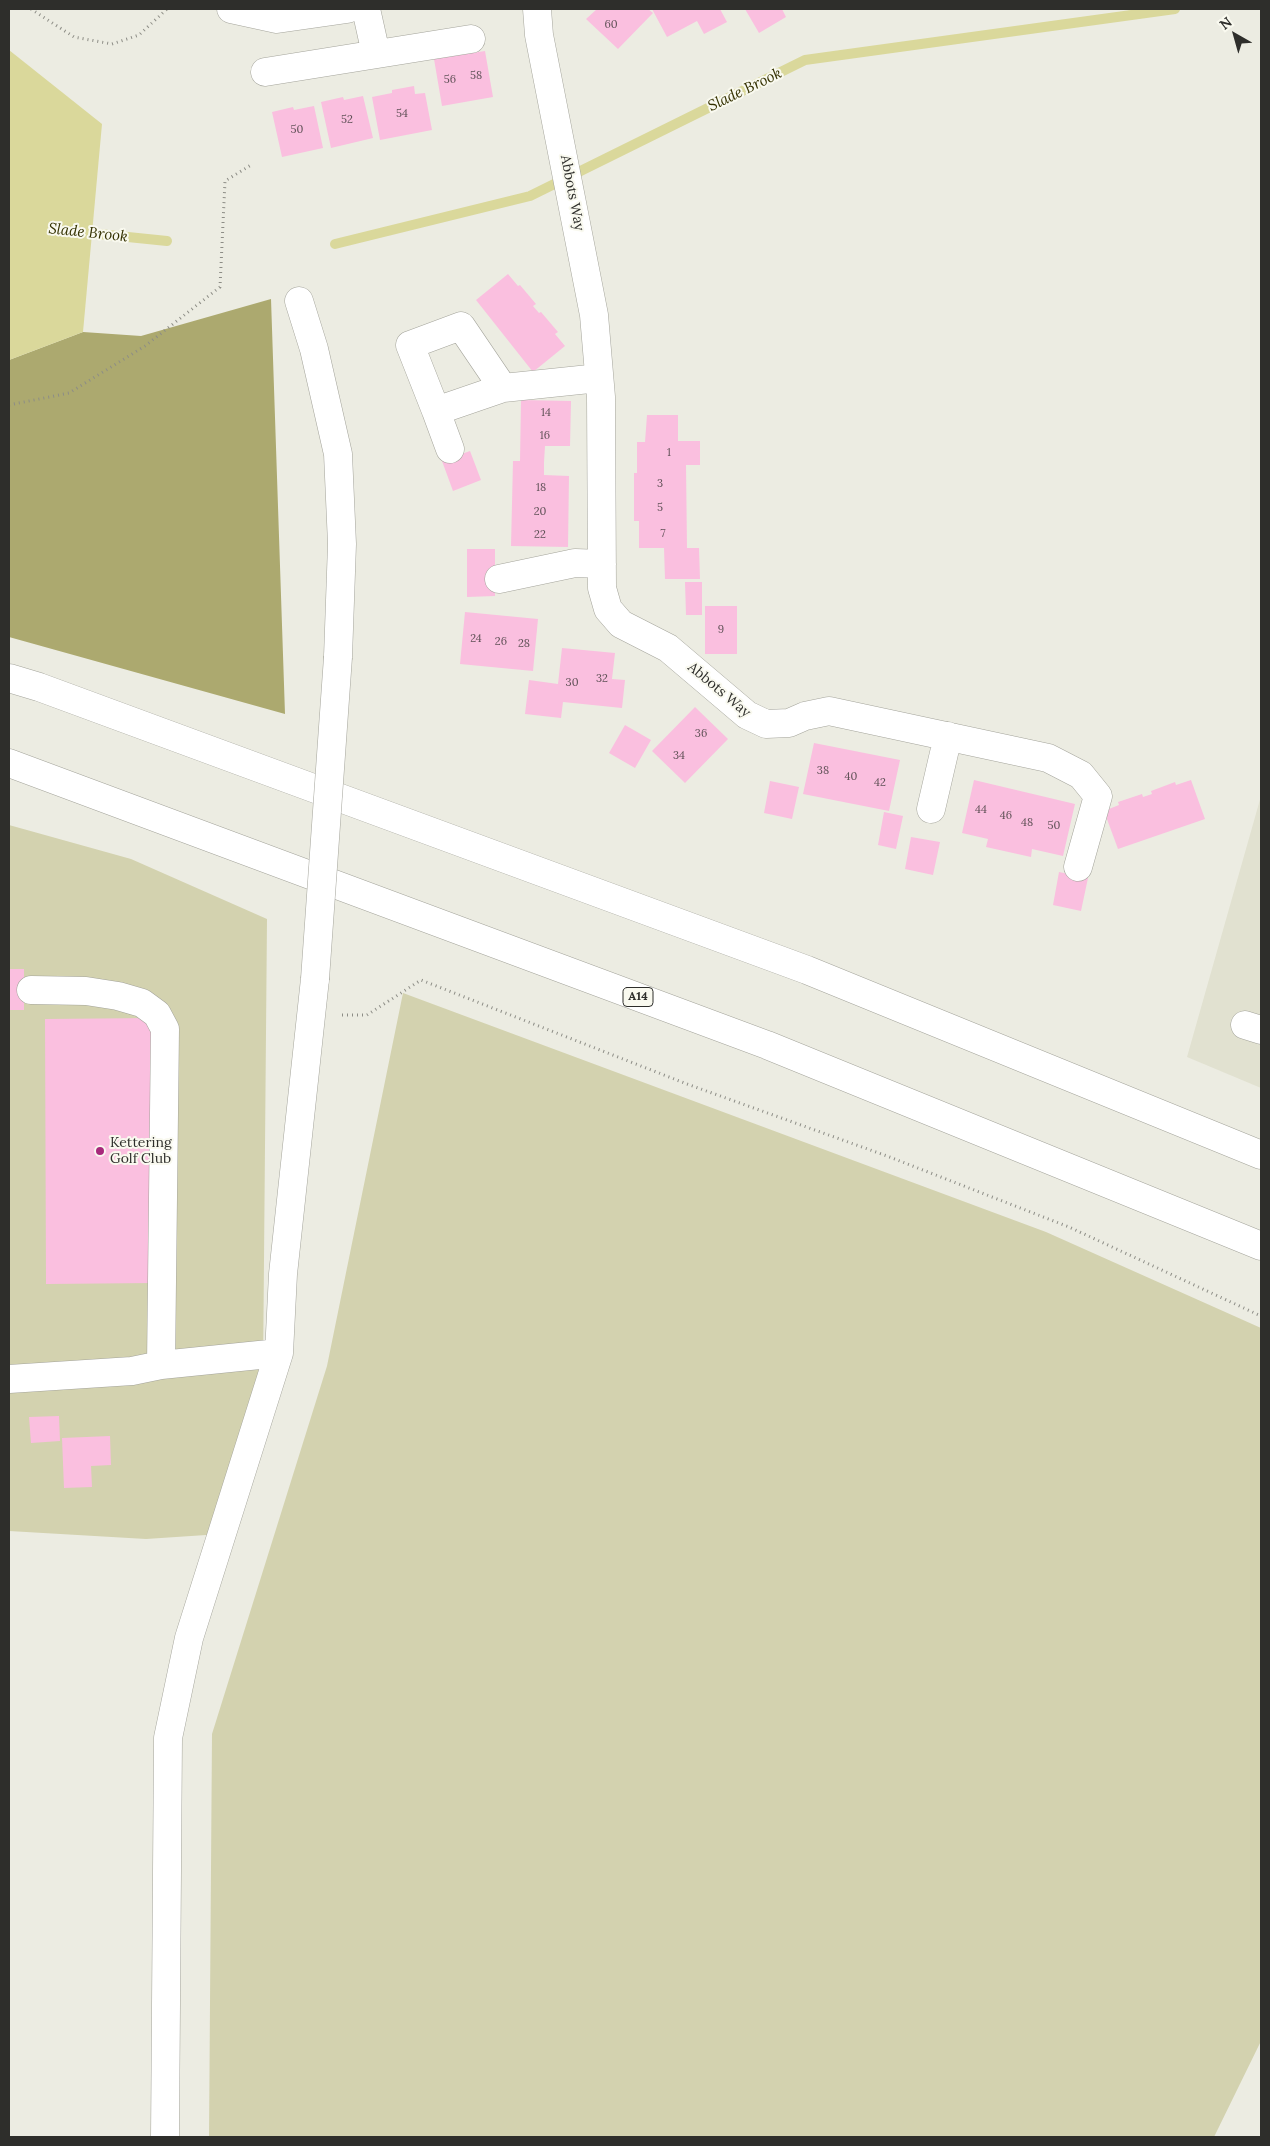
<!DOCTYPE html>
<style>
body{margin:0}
#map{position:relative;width:1270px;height:2146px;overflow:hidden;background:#ecece2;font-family:Lora,serif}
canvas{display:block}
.frame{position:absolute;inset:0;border:10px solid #2e2e2b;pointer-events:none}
.north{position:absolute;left:1210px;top:10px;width:50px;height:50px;-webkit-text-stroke:4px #f9f9ef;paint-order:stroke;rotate:322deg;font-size:14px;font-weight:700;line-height:20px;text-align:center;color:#2e2e2b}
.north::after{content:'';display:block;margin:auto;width:18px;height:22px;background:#2e2e2b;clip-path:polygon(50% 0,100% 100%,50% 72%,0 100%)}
</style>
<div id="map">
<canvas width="1270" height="2146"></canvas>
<div class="frame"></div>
<div class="north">N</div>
</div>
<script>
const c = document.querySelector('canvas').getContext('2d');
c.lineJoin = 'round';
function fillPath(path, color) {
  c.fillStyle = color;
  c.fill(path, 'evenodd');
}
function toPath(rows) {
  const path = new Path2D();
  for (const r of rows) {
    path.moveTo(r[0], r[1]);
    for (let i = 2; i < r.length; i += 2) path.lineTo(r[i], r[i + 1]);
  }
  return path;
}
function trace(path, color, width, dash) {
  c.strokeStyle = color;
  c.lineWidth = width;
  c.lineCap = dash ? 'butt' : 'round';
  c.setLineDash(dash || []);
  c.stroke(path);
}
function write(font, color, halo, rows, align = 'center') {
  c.font = font + ' Lora,serif';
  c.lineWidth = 4;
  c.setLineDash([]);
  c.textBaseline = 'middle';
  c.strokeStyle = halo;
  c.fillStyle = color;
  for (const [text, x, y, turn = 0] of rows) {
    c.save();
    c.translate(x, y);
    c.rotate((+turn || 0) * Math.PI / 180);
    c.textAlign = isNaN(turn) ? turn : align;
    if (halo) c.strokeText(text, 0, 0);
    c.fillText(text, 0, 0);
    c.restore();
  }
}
fillPath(toPath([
 [1261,796,1261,1088,1187,1057]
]), '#e1e1d0');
fillPath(toPath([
 [9,825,131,859,267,919,263,1373,221,1534,146,1539,9,1531],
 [403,993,1046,1232,1261,1328,1261,2041,1214,2137,209,2137,212,1734,327,1366]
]), '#d3d2af');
fillPath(toPath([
 [271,299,285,714,9,637,9,360,83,332,141,336]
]), '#aca96f');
fillPath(toPath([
 [9,50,102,124,83,332,9,360]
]), '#dad89b');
trace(toPath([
 [79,232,167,241],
 [335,244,530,196,805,60,1175,9]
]), '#dad89b', 10);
fillPath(toPath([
 [597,9,648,9,653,13,618,49,586,19],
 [652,9,720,9,727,22,704,34,697,21,667,37],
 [745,9,782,9,786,17,759,33],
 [485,51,493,97,442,106,434,59],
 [414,86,415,94,425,93,432,130,380,140,372,97,392,93,392,90],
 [363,96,373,138,331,148,321,102,343,97,344,100],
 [314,106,323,148,282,157,272,112,293,107,294,110],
 [508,274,518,286,520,285,536,304,533,306,539,313,541,312,558,332,555,334,565,346,533,372,476,300],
 [521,400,571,401,570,446,545,446,544,462,544,475,569,476,568,547,511,546,513,461,520,461],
 [647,415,678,415,678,441,700,441,700,465,686,465,687,548,699,548,700,579,665,579,664,548,639,548,639,521,634,521,634,473,637,473,637,442,645,442],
 [470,451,481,480,453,491,442,461],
 [467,549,495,549,495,596,467,597],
 [685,582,702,582,702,615,686,615],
 [705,606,737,606,737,654,705,654],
 [465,612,538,619,533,671,460,664],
 [562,648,615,653,612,679,625,680,622,708,563,702,561,718,525,714,529,680,558,684],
 [695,707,728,739,685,783,652,751],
 [625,725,651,740,635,768,609,753],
 [814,743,900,760,889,811,803,794],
 [974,780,1075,804,1063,856,1032,849,1031,857,986,847,988,839,962,833],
 [1191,780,1205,819,1118,849,1104,811,1119,805,1118,802,1142,794,1143,797,1152,794,1151,791,1175,782,1176,785],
 [770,781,799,787,792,819,764,813],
 [884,812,903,816,896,849,878,845],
 [911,837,940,842,933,875,905,869],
 [1059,872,1088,878,1081,911,1053,905],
 [9,969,24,969,24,1010,9,1010],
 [154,1018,154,1283,46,1284,45,1019],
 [59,1416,60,1441,31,1443,29,1417],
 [110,1436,111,1465,91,1466,92,1487,64,1488,62,1438]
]), '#fabfdf');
const minor = toPath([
 [231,9,277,19,347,9],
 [366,9,376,54],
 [537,9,539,35,594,315,601,397,602,588,608,609,621,624,668,648,747,715,766,724,789,723,805,716,829,711,1048,758,1081,775,1098,796,1078,867],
 [265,72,471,39],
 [299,301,314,349,338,454,342,544,338,657],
 [436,411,410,345,461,326,503,388],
 [450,449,436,411,503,388,599,378],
 [499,579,575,563,602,564],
 [931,809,948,736],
 [31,990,86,991,118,996,142,1003,157,1014,165,1029,161,1365],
 [1245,1025,1261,1030],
 [9,1379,132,1371,161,1365,279,1353],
 [165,2137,168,1738,189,1638,279,1353,283,1274,315,979]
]);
const highway = toPath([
 [9,678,39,687,807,970,1261,1155],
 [9,763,767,1045,1261,1246]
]);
trace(minor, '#a4a49b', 29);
trace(highway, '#a4a49b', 29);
trace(toPath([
 [31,9,74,37,112,44,139,35,167,9],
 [9,405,69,393,145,346,220,287,225,181,251,165],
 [342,1015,367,1015,421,980,687,1084,887,1156,1069,1227,1261,1316]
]), '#8d8d86', 3, [1, 4]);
trace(minor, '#fff', 28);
trace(highway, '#fff', 28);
const minorBridge = toPath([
 [315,979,338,657]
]);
trace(minorBridge, '#a4a49b', 29, []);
trace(minorBridge, '#fff', 28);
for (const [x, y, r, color] of [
 [100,1151,5,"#a7297b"]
]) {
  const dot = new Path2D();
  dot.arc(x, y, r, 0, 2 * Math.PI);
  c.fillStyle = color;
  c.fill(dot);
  trace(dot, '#f9f9ef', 2);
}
write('11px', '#615258', null, [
 ["60",611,25],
 ["58",476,76],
 ["56",450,80],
 ["54",402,114],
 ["52",347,120],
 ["50",297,130],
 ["14",546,413],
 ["16",545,436],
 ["1",669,453],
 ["3",660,484],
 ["18",541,488],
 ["5",660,508],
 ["20",540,512],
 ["7",663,534],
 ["22",540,535],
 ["9",721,630],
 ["24",476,639],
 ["26",501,642],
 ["28",524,644],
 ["32",602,679],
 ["30",572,683],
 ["36",701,734],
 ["34",679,756],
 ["38",823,771],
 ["40",851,777],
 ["42",880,783],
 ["44",981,810],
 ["46",1006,816],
 ["48",1027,823],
 ["50",1054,826]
]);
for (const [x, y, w] of [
 [638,997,30]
]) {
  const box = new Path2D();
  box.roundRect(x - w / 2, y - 9.5, w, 19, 4);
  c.fillStyle = '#f9f9ef';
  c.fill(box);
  trace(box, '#2e2e2b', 1);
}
write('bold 12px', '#2e2e2b', null, [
 ["A14",638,997]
]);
write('14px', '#2e2e2b', '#f9f9ef', [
 ["Abbots Way",572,193,79],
 ["Abbots Way",719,690,40]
]);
write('14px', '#2e2e2b', '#f9f9ef', [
 ["Kettering",110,1143],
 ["Golf Club",110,1159]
], 'left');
write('italic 15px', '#343100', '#f9f9ef', [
 ["Slade Brook",745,90,-26],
 ["Slade Brook",88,233,6]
]);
</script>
